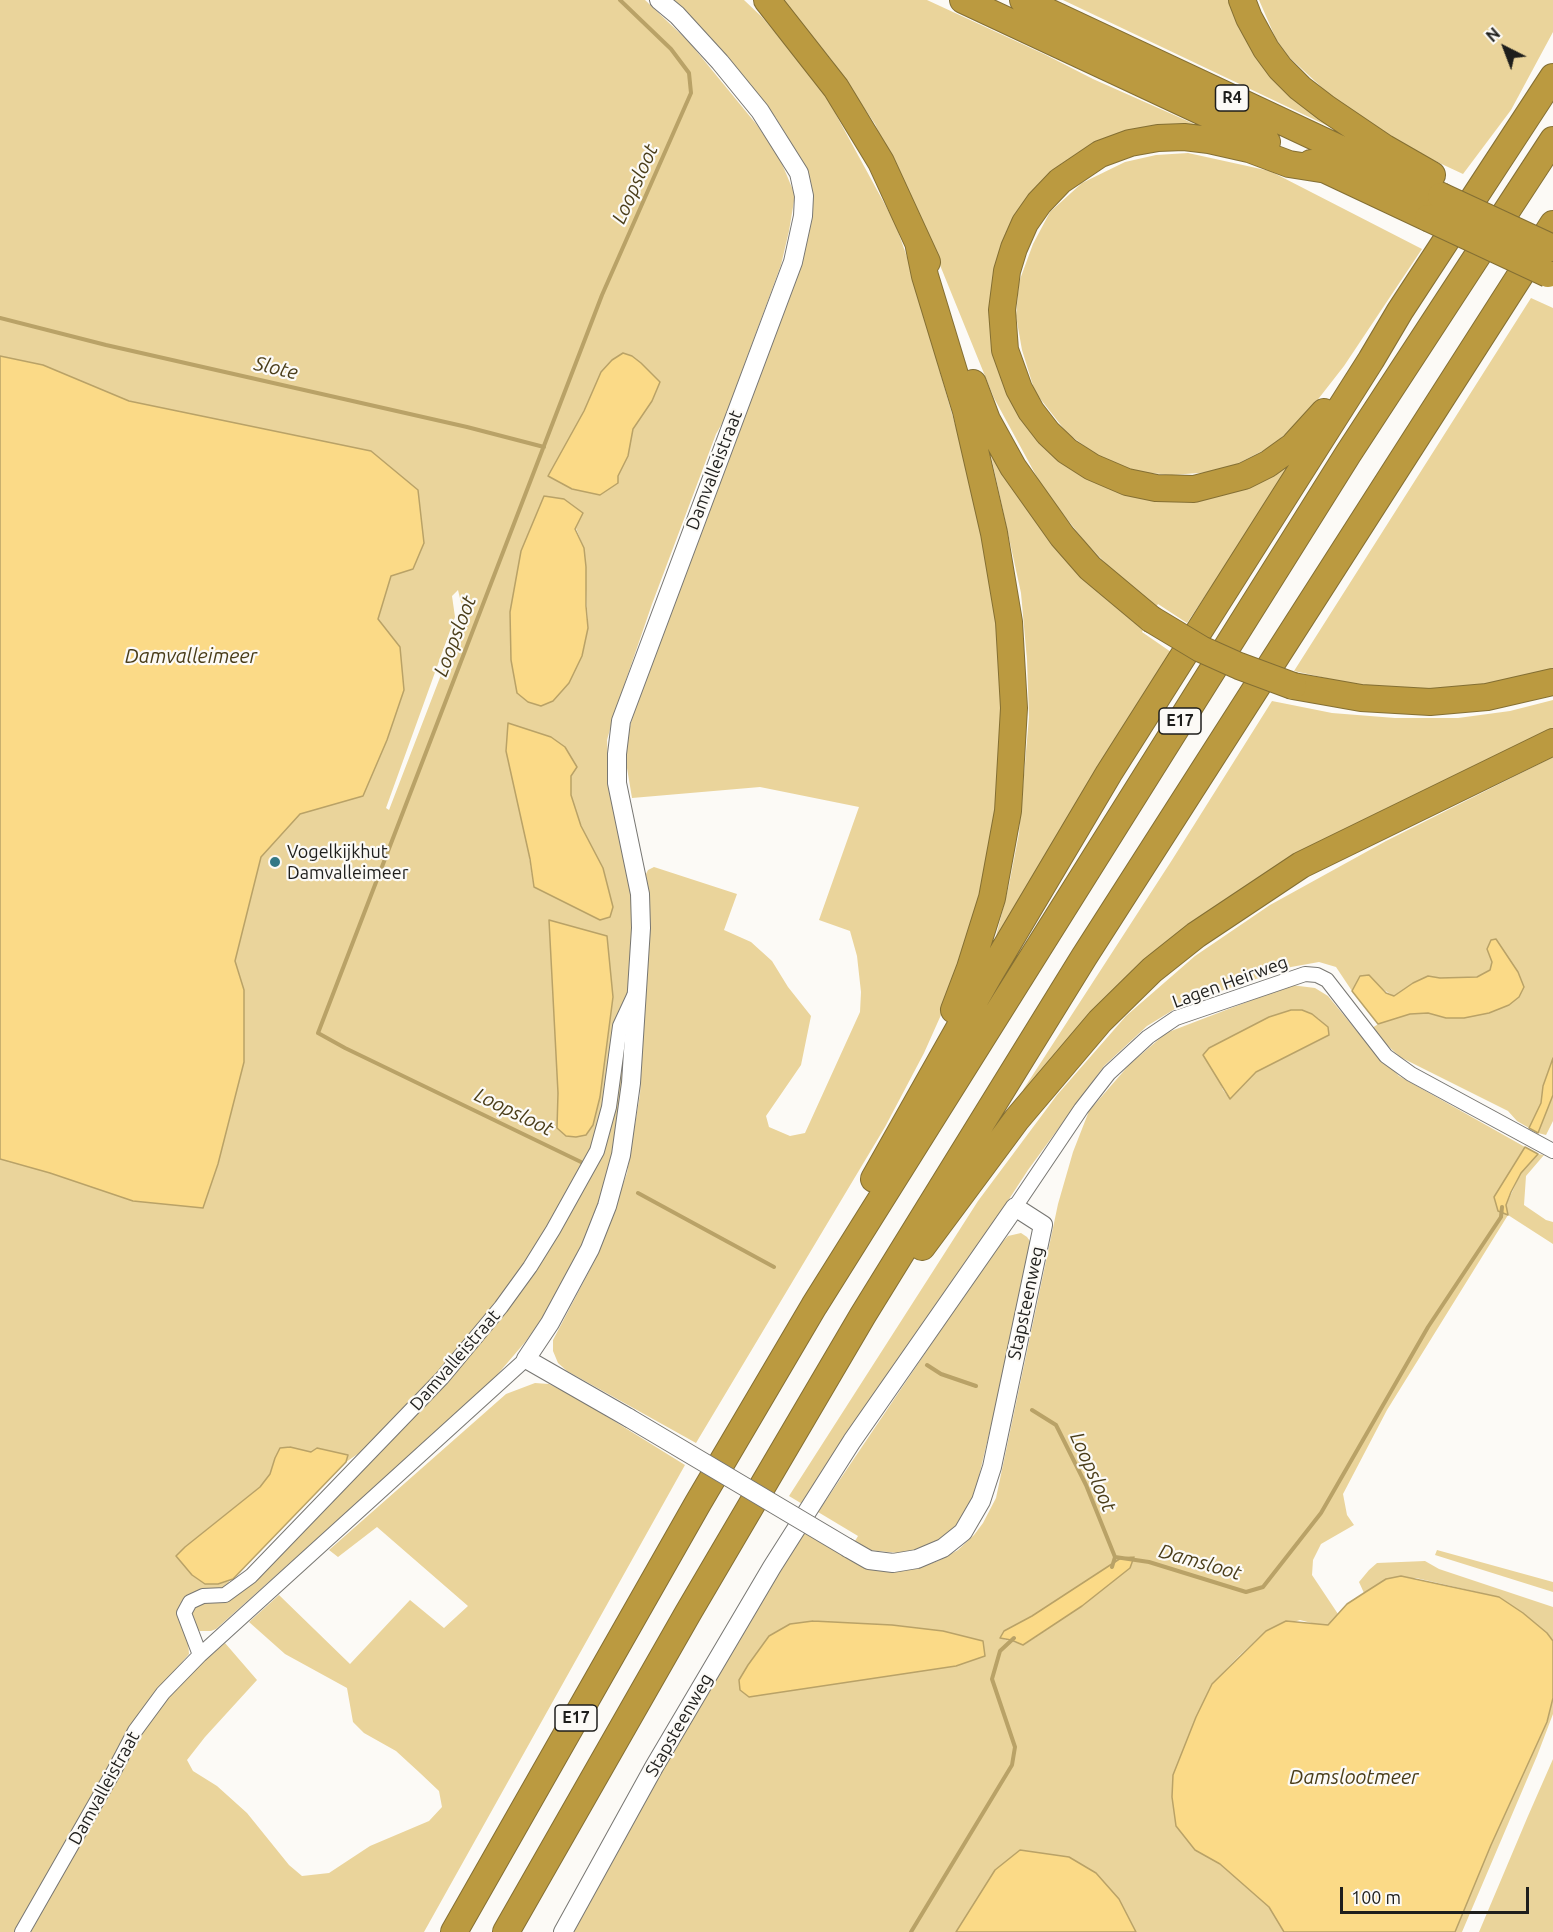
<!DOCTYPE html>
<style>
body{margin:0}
#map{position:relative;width:1553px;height:1932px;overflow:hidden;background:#fcfaf6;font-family:Ubuntu,sans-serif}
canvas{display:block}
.north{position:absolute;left:1475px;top:18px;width:60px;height:60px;-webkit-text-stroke:4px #fcfaf6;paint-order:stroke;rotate:318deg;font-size:16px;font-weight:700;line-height:24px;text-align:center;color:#1e1e1c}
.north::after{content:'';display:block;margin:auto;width:21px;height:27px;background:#1e1e1c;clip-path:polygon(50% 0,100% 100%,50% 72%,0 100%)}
.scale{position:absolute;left:1340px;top:1887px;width:189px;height:27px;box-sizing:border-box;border:3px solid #1e1e1c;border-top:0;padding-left:8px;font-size:18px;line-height:21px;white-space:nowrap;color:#1e1e1c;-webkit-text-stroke:4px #fcfaf6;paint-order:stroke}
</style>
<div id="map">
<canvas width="1553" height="1932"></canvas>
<div class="north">N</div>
<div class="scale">100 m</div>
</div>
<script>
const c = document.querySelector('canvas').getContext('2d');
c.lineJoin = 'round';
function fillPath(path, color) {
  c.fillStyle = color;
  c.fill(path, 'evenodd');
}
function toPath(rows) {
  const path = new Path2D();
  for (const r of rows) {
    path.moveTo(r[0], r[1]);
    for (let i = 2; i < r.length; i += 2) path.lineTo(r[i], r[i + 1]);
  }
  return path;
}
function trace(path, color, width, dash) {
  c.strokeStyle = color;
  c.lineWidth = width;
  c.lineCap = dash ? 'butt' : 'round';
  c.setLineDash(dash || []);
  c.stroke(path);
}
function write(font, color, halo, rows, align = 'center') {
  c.font = font + ' Ubuntu,sans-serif';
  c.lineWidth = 4.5;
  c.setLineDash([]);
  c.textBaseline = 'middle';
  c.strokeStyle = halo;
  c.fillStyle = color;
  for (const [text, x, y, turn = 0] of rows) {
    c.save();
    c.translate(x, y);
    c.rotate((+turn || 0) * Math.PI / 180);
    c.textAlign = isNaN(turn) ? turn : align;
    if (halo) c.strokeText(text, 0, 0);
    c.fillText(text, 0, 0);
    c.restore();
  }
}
fillPath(toPath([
 [0,0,645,0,689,42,757,125,780,159,795,195,789,231,781,265,724,420,716,434,652,604,614,715,607,740,609,781,633,885,634,927,631,974,597,1141,518,1277,442,1371,374,1443,346,1462,348,1455,311,1453,290,1447,275,1458,270,1474,260,1487,185,1547,177,1555,192,1575,218,1584,229,1581,227,1590,193,1593,186,1596,180,1604,178,1616,188,1641,189,1654,139,1713,121,1742,102,1783,17,1932,0,1932,0,1159,50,1173,133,1201,203,1207,244,990,235,961,261,857,300,814,363,796,400,647,378,619,391,576,371,451,129,401,43,365,0,356],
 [632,356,660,382,652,401,633,429,628,456,618,476,584,411,601,372],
 [544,496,564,499,584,548,588,628,517,693,511,660,511,640],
 [458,590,464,615,389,810,386,808,455,617,452,596],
 [508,723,551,737,577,767,571,776,571,795,610,917,600,920,534,887],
 [549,920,607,936,613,997,600,1097,593,1125,557,1128,558,1093],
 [671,0,744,0,762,17,822,89,895,223,925,308,926,323,960,442,993,586,1001,673,1002,763,990,846,968,946,945,1006,924,1053,885,1127,696,1443,567,1371,558,1363,553,1351,553,1340,595,1260,627,1173,640,1094,648,945,646,874,648,870,654,867,737,894,724,930,751,942,772,961,788,987,811,1016,801,1065,766,1116,769,1127,790,1136,805,1133,860,1012,861,992,857,956,850,931,819,920,859,807,760,787,632,798,627,768,626,742,633,715,798,268,804,164,776,118,747,82],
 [782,0,927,0,1046,55,1093,79,1210,131,1093,151,1000,274,1025,411,1156,495,1305,447,1187,623,1158,604,1156,607,1119,577,1086,543,1044,490,994,398,931,243,875,124,831,59],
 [1063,0,1236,0,1351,137],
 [1259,0,1553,0,1553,32,1511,110,1463,174,1418,153,1369,123,1330,95,1289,57,1276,39],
 [1188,153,1270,171,1422,249,1344,366,1305,416,1272,446,1237,464,1212,472,1172,475,1139,472,1101,458,1067,433,1035,392,1022,350,1016,316,1019,282,1033,244,1050,212,1082,183,1125,162,1156,155],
 [1531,298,1553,308,1553,670,1492,683,1429,690,1353,684,1294,671],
 [988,442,1017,496,1072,567,1099,593,1143,630,1142,632,1171,652,992,952,1009,885,1019,833,1029,717,1027,660,1021,593],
 [1553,700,1553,729,1259,881,1027,1093,1023,1090,1172,860,1272,701,1332,713,1395,718,1458,718,1510,711],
 [1553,757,1553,1058,1543,1086,1541,1103,1529,1128,1517,1121,1508,1111,1400,1057,1370,1029,1382,1022,1410,1014,1428,1013,1446,1018,1523,987,1518,972,1496,939,1490,970,1477,977,1440,978,1428,976,1413,983,1394,996,1360,976,1352,991,1336,967,1319,962,1291,967,1183,1004,1147,1026,1104,1066,1028,1170,946,1296,804,1505,789,1496,978,1201,1057,1095,1126,1016,1195,956,1270,905,1386,841],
 [1291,985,1315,988,1328,996,1361,1036,1399,1076,1525,1147,1509,1172,1506,1205,1521,1173,1538,1154,1544,1155,1526,1176,1524,1205,1546,1220,1553,1222,1553,1244,1508,1215,1387,1410,1343,1494,1347,1515,1354,1525,1321,1544,1313,1560,1312,1575,1338,1614,1328,1625,1319,1625,1300,1620,1266,1631,1240,1655,1212,1684,1196,1717,1173,1775,1195,1850,1220,1864,1269,1907,1284,1932,1136,1932,1119,1899,995,1870,956,1932,569,1932,697,1707,803,1532,853,1561,886,1571,915,1569,938,1561,958,1550,974,1535,983,1523,996,1498,1058,1204,1073,1152,1089,1111,1129,1065,1166,1033],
 [1302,1010,1319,1019,1318,1041,1256,1072,1230,1099,1223,1090,1218,1077],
 [1121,1558,1134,1558,1130,1568,1082,1606,1024,1645,1000,1638,1004,1631,1032,1616],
 [813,1621,892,1625,943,1631,983,1641,985,1656,956,1666,762,1695,749,1697,740,1689,740,1680,748,1665,790,1624],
 [629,1024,615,1150,599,1203,572,1268,549,1309,526,1341,491,1382,462,1409,216,1629,211,1631,200,1631,196,1629,189,1612,197,1604,216,1602,445,1382,600,1153,623,1026],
 [1553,1095,1553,1121,1546,1135,1538,1133],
 [1021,1233,1027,1237,1032,1244,1032,1253,975,1493,962,1519,949,1533,937,1541,913,1551,898,1553,868,1550,855,1541,858,1536,818,1512,994,1251,1008,1236],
 [535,1383,549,1384,577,1398,685,1465,424,1932,31,1932,138,1736,176,1686,225,1643,257,1680,205,1737,187,1760,193,1771,217,1786,247,1813,289,1865,302,1876,329,1873,370,1846,429,1821,442,1807,439,1791,420,1773,396,1751,364,1733,353,1722,347,1688,285,1654,249,1622,279,1595,350,1664,410,1600,444,1628,468,1606,377,1527,338,1557,329,1550,506,1394],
 [1437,1550,1553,1582,1553,1592,1435,1555],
 [1425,1561,1439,1569,1553,1607,1553,1641,1547,1633,1499,1597,1416,1578,1386,1579,1364,1593,1359,1582,1369,1570,1377,1563],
 [1553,1698,1553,1714,1537,1756,1462,1932,1455,1932,1491,1845,1547,1722],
 [1553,1759,1553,1932,1479,1932,1528,1816]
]), '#ead49b');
const water = toPath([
 [623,353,632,356,641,363,660,382,652,401,633,429,628,456,618,476,618,483,600,495,572,489,548,476,584,411,601,372,612,360,623,353],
 [0,356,43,365,129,401,371,451,418,490,424,543,413,569,391,576,378,619,400,647,404,690,387,740,363,796,300,814,261,857,235,961,244,990,244,1062,218,1164,203,1208,133,1201,50,1173,0,1159,0,356],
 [544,496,564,499,583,513,575,529,584,548,586,567,586,606,588,628,582,656,569,683,553,701,541,706,528,702,517,693,511,660,510,612,521,551,544,496],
 [508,723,551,737,565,747,577,767,571,776,571,795,581,826,603,868,613,907,610,917,600,920,534,887,530,859,506,751,508,723],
 [549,920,607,936,613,997,600,1097,593,1125,586,1135,576,1137,566,1136,557,1128,558,1093,549,920],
 [1496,939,1518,972,1524,987,1519,997,1509,1005,1489,1013,1464,1018,1446,1018,1428,1013,1410,1014,1378,1024,1352,991,1360,976,1369,975,1386,993,1394,996,1413,983,1428,976,1440,978,1477,977,1490,970,1492,962,1487,949,1491,940,1496,939],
 [1291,1010,1302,1010,1312,1014,1328,1027,1329,1035,1256,1072,1230,1099,1203,1055,1209,1048,1269,1017,1291,1010],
 [1553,1058,1553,1095,1538,1133,1529,1128,1541,1103,1543,1086,1553,1058],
 [1525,1147,1538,1154,1521,1173,1511,1192,1506,1205,1508,1215,1498,1211,1494,1197,1525,1147],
 [290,1447,311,1452,317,1448,348,1455,346,1462,233,1579,218,1584,205,1584,192,1575,176,1556,185,1547,260,1487,270,1474,275,1458,280,1448,290,1447],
 [1134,1557,1130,1568,1082,1606,1023,1645,1011,1640,1000,1638,1004,1631,1032,1616,1121,1558,1134,1557],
 [1401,1576,1499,1597,1523,1613,1547,1633,1553,1641,1553,1698,1547,1722,1491,1845,1455,1932,1284,1932,1269,1907,1220,1864,1195,1850,1176,1826,1172,1797,1173,1775,1196,1717,1212,1684,1266,1631,1286,1621,1328,1625,1347,1604,1364,1593,1386,1579,1401,1576],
 [813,1621,892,1625,943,1631,983,1641,985,1656,956,1666,762,1695,749,1697,740,1690,739,1680,748,1665,769,1636,790,1624,813,1621],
 [1020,1850,1069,1857,1096,1873,1119,1899,1136,1932,956,1932,995,1870,1020,1850]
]);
fillPath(water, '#fbda87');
trace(water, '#b9a267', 1.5);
trace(toPath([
 [0,318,106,345,467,427,544,447],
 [581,1162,345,1048,318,1033,602,295,691,93,689,73,671,49,620,0],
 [638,1193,774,1267],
 [927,1365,941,1374,976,1386],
 [1032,1410,1056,1425,1086,1485,1115,1557],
 [1112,1567,1115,1557,1149,1562,1246,1592,1263,1587,1321,1513,1428,1327,1501,1217,1502,1207],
 [911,1932,1012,1765,1015,1747,992,1679,1000,1651,1014,1638]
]), '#b9a267', 4);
const minor = toPath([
 [1015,1207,1081,1109,1109,1073,1148,1037,1176,1018,1305,974,1317,975,1327,980,1386,1056,1411,1074,1553,1151],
 [200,1655,184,1613,190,1602,203,1596,225,1595,251,1576,442,1378,501,1307,530,1267,553,1230,597,1151,609,1107,620,1026,634,996],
 [22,1932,114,1771,135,1731,163,1693,200,1655,526,1359]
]);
const tertiary = toPath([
 [629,1418,526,1359,550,1323,590,1249,607,1206,621,1155,631,1083,641,928,640,894,617,783,617,754,621,721,793,262,803,216,804,196,799,173,760,111,720,62,677,15,659,0],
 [563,1932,654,1767,772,1567,852,1441,1015,1207,1043,1225,992,1467,981,1501,963,1532,943,1548,917,1559,893,1563,869,1560,848,1548]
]);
const motorway = toPath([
 [767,0,836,88,881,162,927,262],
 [963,0,1267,142],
 [1023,0,1441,196],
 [1242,0,1249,18,1266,49,1280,68,1300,88,1326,108,1385,148,1432,175],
 [1311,163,1428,218],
 [919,247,925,276,966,411,994,533,1009,622,1014,708,1008,811,992,898,970,968,954,1010],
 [973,383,987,420,1013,467,1062,536,1090,568,1151,619],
 [1324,412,1293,446,1268,464,1244,476,1194,489,1156,488,1127,482,1092,467,1067,451,1048,433,1031,411,1019,389,1005,350,1002,310,1007,271,1014,248,1025,223,1039,203,1060,181,1100,154,1130,143,1158,138,1184,137,1209,140,1249,149,1289,164,1327,170],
 [1293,686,1361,698,1430,702,1487,697,1553,682],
 [874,1179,988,977,1109,773,1371,360,1400,311,1553,77],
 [922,1247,1017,1119,1100,1021,1152,970,1196,935,1301,865,1553,742],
 [454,1932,698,1503,814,1306,1348,454,1553,140],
 [506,1932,688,1613,863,1315,1084,957,1553,224]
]);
trace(minor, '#777672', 16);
trace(tertiary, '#777672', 20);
trace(motorway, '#846f33', 28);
trace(minor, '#fff', 14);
trace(tertiary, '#fff', 18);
trace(motorway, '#bb9a40', 26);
const tertiaryBridge = toPath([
 [629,1418,848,1548]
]);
const motorwayBridge = toPath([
 [1441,196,1553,248],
 [1428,218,1548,274],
 [1151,619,1201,649,1239,666,1293,686]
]);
trace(tertiaryBridge, '#777672', 20, []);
trace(motorwayBridge, '#846f33', 28, []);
trace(tertiaryBridge, '#fff', 18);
trace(motorwayBridge, '#bb9a40', 26);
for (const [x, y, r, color] of [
 [275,862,6,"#327785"]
]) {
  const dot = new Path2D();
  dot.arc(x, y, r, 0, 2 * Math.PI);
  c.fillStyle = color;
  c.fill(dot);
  trace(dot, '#fcfaf6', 2);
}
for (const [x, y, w] of [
 [1232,98,33],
 [1180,721,42],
 [576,1718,42]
]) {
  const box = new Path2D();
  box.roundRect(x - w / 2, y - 13, w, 26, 4.5);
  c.fillStyle = '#fcfaf6';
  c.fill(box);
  trace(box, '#1e1e1c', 1.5);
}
write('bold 16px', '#1e1e1c', null, [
 ["R4",1232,98],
 ["E17",1180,721],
 ["E17",576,1718]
]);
write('18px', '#1e1e1c', '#fcfaf6', [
 ["Damvalleistraat",714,470,-69],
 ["Lagen Heirweg",1230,982,-20],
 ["Stapsteenweg",1026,1303,-78],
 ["Damvalleistraat",455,1360,-49],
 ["Stapsteenweg",679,1725,-60],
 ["Damvalleistraat",104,1788,-61]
]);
write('18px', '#1e1e1c', '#fcfaf6', [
 ["Vogelkijkhut",287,852],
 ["Damvalleimeer",287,873]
], 'left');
write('italic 20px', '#4a3d19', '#fcfaf6', [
 ["Loopsloot",635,184,-66],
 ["Slote",276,368,13],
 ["Loopsloot",455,636,-69],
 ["Damvalleimeer",191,656],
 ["Loopsloot",514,1112,26],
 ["Loopsloot",1093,1472,66],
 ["Damsloot",1200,1562,16],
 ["Damslootmeer",1354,1777]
]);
</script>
